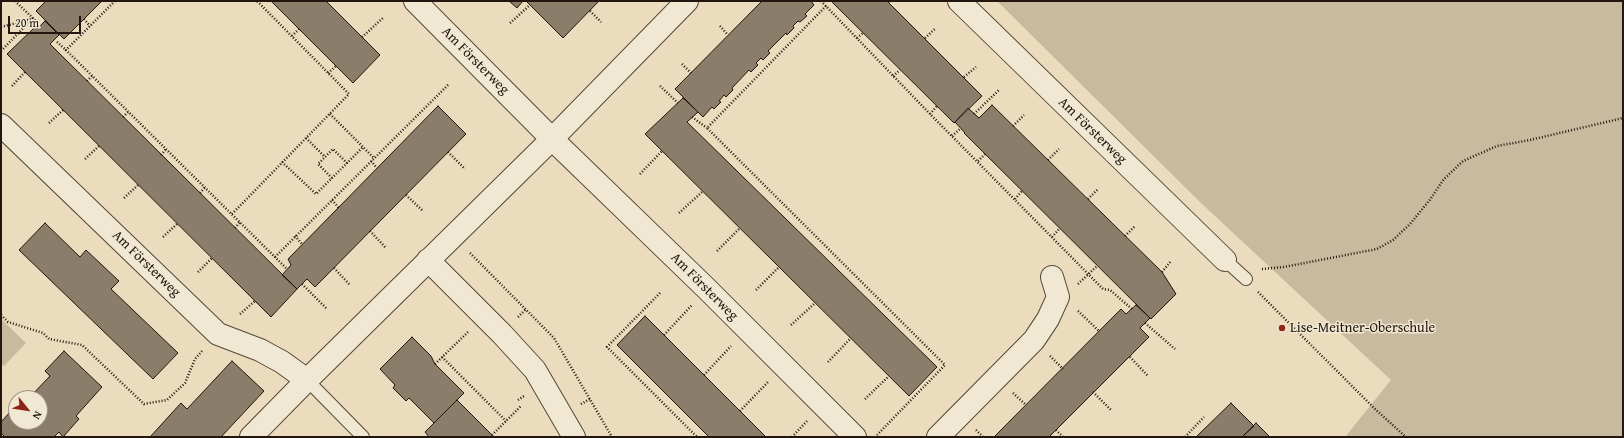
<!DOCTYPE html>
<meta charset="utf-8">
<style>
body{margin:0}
#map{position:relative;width:1624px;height:438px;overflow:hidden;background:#eadcbc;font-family:"Gentium Book Plus",serif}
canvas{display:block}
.frame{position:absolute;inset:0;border:2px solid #22160f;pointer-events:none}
.north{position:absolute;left:8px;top:390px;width:40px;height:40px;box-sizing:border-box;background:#f1e8d3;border:1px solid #9e9485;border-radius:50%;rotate:120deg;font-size:11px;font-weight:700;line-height:16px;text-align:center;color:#22160f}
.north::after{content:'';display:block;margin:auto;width:14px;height:18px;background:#8f2418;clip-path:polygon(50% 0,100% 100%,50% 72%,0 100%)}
.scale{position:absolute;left:8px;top:16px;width:73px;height:18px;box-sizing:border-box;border:2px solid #22160f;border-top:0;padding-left:5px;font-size:12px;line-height:14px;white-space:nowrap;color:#22160f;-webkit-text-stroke:3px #f1e8d3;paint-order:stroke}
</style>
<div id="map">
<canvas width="1624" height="438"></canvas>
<div class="frame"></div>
<div class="north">N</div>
<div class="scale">20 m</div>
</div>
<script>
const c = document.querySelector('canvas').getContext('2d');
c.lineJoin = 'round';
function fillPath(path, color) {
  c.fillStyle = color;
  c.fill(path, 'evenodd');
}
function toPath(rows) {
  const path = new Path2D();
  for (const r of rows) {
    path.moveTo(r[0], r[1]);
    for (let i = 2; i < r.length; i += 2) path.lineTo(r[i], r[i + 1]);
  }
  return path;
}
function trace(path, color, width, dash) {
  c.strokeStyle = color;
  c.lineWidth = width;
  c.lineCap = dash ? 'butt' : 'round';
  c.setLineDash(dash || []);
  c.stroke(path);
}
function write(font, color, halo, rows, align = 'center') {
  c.font = font + ' "Gentium Book Plus",serif';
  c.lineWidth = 3;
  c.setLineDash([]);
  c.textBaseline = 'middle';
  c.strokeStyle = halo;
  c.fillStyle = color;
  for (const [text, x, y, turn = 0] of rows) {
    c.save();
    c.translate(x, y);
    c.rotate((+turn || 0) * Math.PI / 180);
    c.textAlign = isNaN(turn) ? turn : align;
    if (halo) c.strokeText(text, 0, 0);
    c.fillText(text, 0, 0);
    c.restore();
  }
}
fillPath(toPath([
 [997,1,1623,1,1623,437,1345,437,1391,380,1201,203],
 [1,319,26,343,4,366,1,364]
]), '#c8ba9f');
const building = toPath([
 [46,1,102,1,64,39,36,11,46,1],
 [271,1,326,1,380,55,353,83,271,1],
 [509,1,523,1,517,8,509,1],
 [526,1,599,1,563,38,526,1],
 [762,1,811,1,814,5,805,14,807,16,800,22,798,21,793,26,794,28,787,35,786,33,768,51,770,53,763,60,761,58,756,63,758,65,751,72,749,70,732,88,733,90,726,97,724,95,719,101,721,102,714,109,712,107,703,117,675,89,762,1],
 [831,1,887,1,982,96,954,123,831,1],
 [45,21,59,35,50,44,297,289,271,317,7,54,35,27,37,29,45,21],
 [683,98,698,112,687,122,937,367,909,396,645,134,683,98],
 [992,105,1162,272,1176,294,1151,319,964,133,965,133,955,122,968,108,979,118,992,105],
 [438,106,466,134,315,287,307,279,297,289,282,275,291,265,288,259,438,106],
 [45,223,80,257,86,250,119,281,111,289,178,353,153,379,19,250,45,223],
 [1136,305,1150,318,1140,328,1149,337,1049,437,994,437,1121,309,1126,314,1136,305],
 [645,316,766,437,709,437,617,345,645,316],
 [412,337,431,356,435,364,464,393,434,423,409,398,406,401,393,388,395,385,380,369,412,337],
 [64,351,102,387,76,416,79,419,63,437,59,432,54,437,5,437,1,433,1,422,11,411,15,414,16,412,16,422,40,422,40,398,29,398,50,376,45,371,64,351],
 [232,361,264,391,221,437,150,437,181,403,187,409,232,361],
 [457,400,492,435,493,437,429,437,425,432,457,400],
 [1231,403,1254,426,1242,437,1196,437,1231,403],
 [1256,423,1270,437,1242,437,1256,423]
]);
fillPath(building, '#8a7d69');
trace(building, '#22160f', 1);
const service = toPath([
 [1225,260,1246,279],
 [307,380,363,437]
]);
const minor = toPath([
 [415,1,552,139,707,289,855,437],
 [959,1,1225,260],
 [1,125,218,334,260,350,282,362,307,380],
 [428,260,502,334,535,370,574,437],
 [251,437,307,380,552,139,687,1],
 [938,437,1034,340,1048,319,1058,297,1052,277]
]);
trace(service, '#54483a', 14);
trace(minor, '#54483a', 24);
trace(toPath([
 [15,1,38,23],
 [115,1,66,50,287,269],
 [821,1,930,114,1103,289,1110,290,1132,309],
 [888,2,889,1],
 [826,6,707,128,945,365,877,435],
 [590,11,601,22],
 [84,19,90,26],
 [510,23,530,5],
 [720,26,728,35],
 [1,27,32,19],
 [292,36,299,29],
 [362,37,383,18],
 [857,38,863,33],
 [925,38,936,28],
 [57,42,66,50],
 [1,51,33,18],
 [682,64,691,73],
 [328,73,336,66],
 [893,76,900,70],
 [964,77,976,67],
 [87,81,92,76],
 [12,86,25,72],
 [660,86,678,103],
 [330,114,374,158],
 [930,114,937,106],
 [974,114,999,90],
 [123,117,128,112],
 [692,117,707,128],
 [49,123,63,110],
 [1013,126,1024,115],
 [952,136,961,128],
 [306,138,325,157],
 [448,152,465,169],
 [161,155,166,149],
 [85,159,99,146],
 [1048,160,1059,149],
 [371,161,377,168],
 [978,161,985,154],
 [282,162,316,194,363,147],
 [640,174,662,151],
 [332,178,318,164,333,149,347,163],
 [200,193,205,187],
 [406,195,423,211],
 [124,198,138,185],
 [1015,199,1022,191],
 [1088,199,1098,189],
 [332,200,339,208],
 [679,213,703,191],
 [232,214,349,94,257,1],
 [235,228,240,222],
 [370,231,386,248],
 [295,236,302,244],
 [1125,236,1135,226],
 [163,237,177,224],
 [1052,237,1060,228],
 [717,251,740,228],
 [470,253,554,338,612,437],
 [275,257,449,84],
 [334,268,350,285],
 [1262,269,1284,267,1377,249,1393,240,1410,224,1429,201,1444,179,1463,161,1497,146,1530,140,1623,118],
 [198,272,212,258],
 [1162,272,1171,261],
 [302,284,327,309],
 [1078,284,1097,266],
 [756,290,779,267],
 [1258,292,1376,410,1406,437],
 [660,293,607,347,697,437],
 [1078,311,1099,331],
 [240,314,255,301],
 [1,315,8,322,43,333,49,339,82,345,144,404,167,400,185,383,195,359,202,351],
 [518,317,526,309],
 [1145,323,1175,349],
 [791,325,815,303],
 [664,335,692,305],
 [1050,356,1063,369],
 [442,357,506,421],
 [1130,357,1148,376],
 [828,362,851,338],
 [435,364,468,332],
 [704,375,731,346],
 [1093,392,1112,411],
 [1013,393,1026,405],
 [865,399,889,376],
 [518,400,524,396],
 [581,404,590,399],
 [740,411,768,382],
 [976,430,983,437],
 [1056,430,1063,437],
 [492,435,521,406],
 [792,437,807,421],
 [1185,437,1204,417]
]), '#22160f', 2.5, [1, 2]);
trace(service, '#f1e8d3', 12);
trace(minor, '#f1e8d3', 22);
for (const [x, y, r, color] of [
 [1282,328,4,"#8f2418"]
]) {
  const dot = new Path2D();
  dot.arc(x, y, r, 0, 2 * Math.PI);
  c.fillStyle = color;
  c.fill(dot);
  trace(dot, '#f1e8d3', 1.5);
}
write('14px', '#22160f', '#f1e8d3', [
 ["Am Försterweg",475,61,45],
 ["Am Försterweg",1092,131,44],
 ["Am Försterweg",146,264,44],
 ["Am Försterweg",704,287,45]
]);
write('14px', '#22160f', '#f1e8d3', [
 ["Lise-Meitner-Oberschule",1290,328]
], 'left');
</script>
